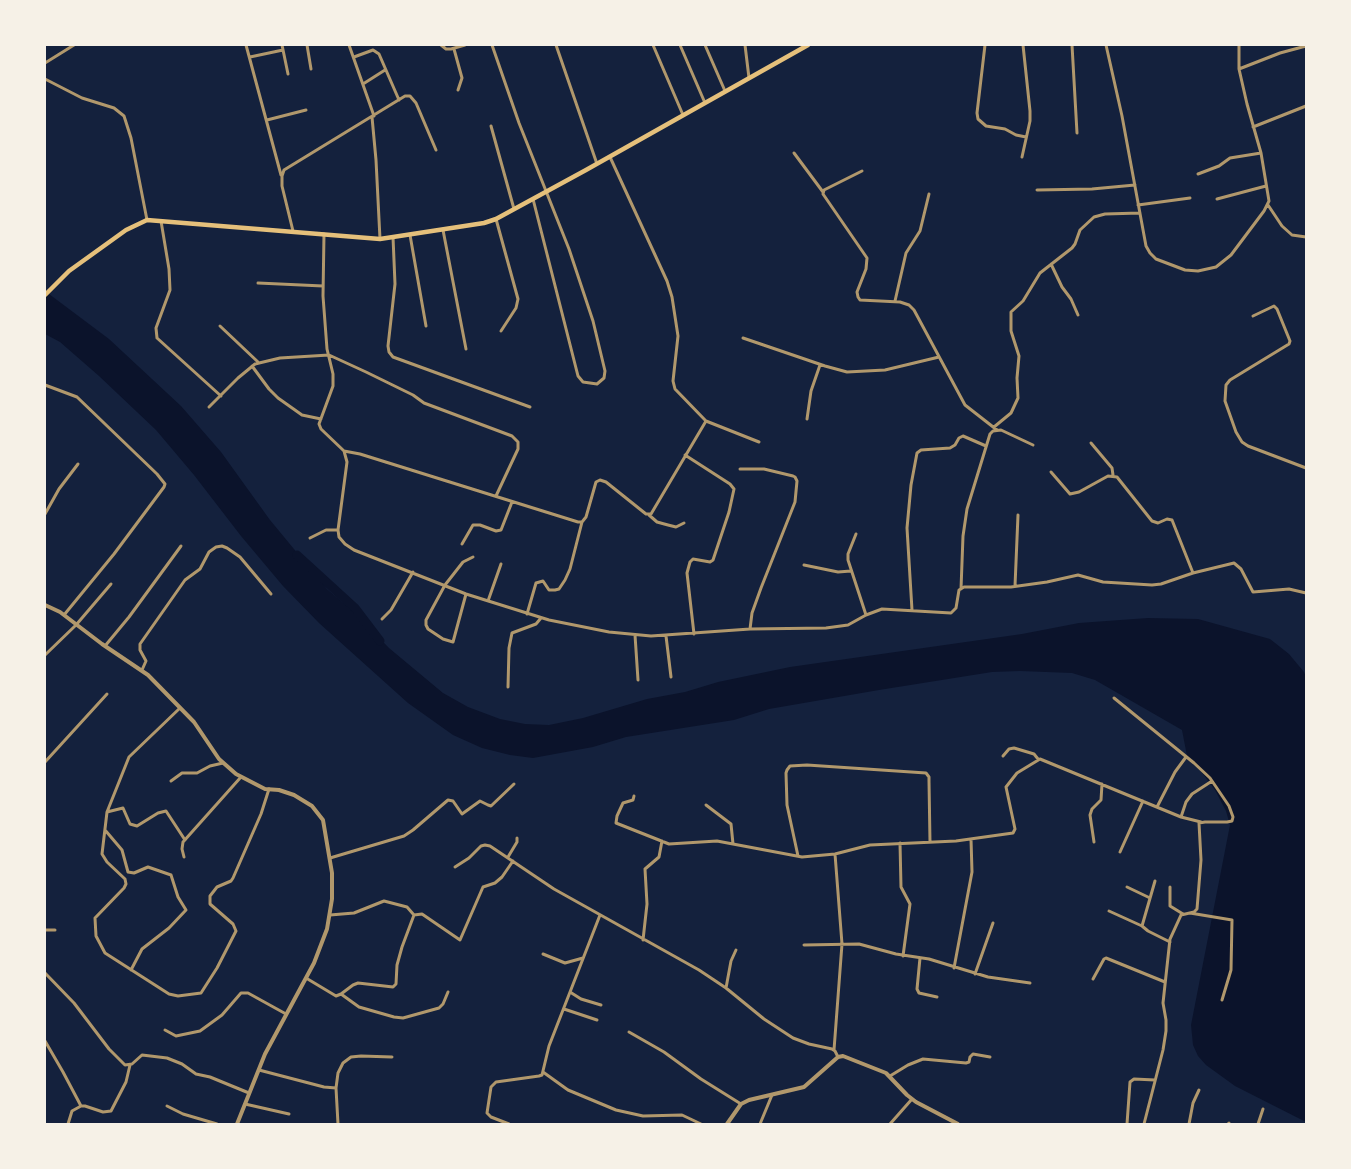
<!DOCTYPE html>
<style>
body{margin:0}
#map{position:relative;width:1351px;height:1169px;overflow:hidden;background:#14213d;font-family:Karla,sans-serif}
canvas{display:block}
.frame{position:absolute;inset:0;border:46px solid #f6f1e7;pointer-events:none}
</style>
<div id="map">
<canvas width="1351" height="1169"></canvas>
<div class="frame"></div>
</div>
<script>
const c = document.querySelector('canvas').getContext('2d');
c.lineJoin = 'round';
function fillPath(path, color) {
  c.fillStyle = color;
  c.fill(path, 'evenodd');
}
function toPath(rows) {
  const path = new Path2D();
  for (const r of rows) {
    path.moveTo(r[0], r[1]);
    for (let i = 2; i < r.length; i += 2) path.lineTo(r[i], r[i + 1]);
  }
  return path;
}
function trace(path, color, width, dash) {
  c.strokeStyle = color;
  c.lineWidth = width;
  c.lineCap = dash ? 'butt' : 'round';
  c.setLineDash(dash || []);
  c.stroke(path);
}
fillPath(toPath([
 [45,291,109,339,181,406,221,452,270,520,327,589,355,613,389,648,443,693,468,707,500,719,525,724,549,725,583,718,647,699,685,692,718,682,790,667,1022,634,1079,623,1148,618,1198,619,1270,639,1289,654,1304,672,1306,677,1306,1122,1235,1086,1206,1065,1198,1056,1193,1045,1191,1025,1230,825,1226,811,1215,790,1194,762,1187,756,1182,730,1095,680,1072,673,1020,671,992,672,879,690,769,709,734,720,626,737,593,747,533,758,510,755,482,748,453,735,408,703,319,623,283,586,241,536,194,475,156,430,99,376,60,342,45,334]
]), '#0b132b');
trace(toPath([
 [297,555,355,608,380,641]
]), '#0b132b', 9);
trace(toPath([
 [246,45,281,175],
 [282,45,288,74],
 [307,45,311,69],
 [349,45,374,116],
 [441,45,446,49,451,49,465,45],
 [492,45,519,123,569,249,593,321,605,371,604,378,597,384,583,382,578,376,533,199],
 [556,45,597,164],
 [653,45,683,115],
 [680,45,705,103],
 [705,45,725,91],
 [745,45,749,78],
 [985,45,977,113,978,119,986,126,1005,129,1016,135,1026,137],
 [1072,45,1077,133],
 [1106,45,1122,116,1146,246,1150,253,1156,259,1185,270,1198,271,1216,267,1231,255,1264,211,1269,201,1261,153,1247,104,1239,69,1239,45],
 [454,49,462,78,458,90],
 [250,57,283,50],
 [354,57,373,50,379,54,399,100],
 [45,63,74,45],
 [1239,69,1280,53,1306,46],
 [45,79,82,98,114,108,124,116,131,138,147,220],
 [363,84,385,70],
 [372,117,376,160,380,239],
 [267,120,306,110],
 [491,126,514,209],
 [1253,127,1306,106],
 [794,153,823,192],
 [610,157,667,281,672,297,678,336,673,381,675,389,706,421,759,442],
 [1022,157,1030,121,1030,111,1023,45],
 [862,171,824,190,823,194,867,258,866,269,857,292,858,297,860,300,900,302,909,305,914,310,965,405,997,430],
 [1198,174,1219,166,1230,158,1261,153],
 [1037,190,1092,189,1135,185],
 [1217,199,1266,186],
 [1138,205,1190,198],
 [1268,205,1282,226,1292,235,1306,237],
 [496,219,518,299,516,308,501,331],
 [161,221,169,269,170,290,156,328,157,338,221,396],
 [443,230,466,349],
 [293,231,282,186,282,176,284,170,405,96,410,96,416,103,436,150],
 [324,234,323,296,327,349,333,374,333,386,319,424,321,429,344,451,347,462,338,530,339,537,345,544,354,550,466,594,549,620,609,632,651,636,750,629,826,628,848,625,866,615,882,609,951,613,956,608,959,590,964,587,1011,587,1047,582,1078,575,1103,582,1152,585,1161,584,1193,573,1234,563,1241,569,1253,592,1289,589,1306,593],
 [410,235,426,326],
 [393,237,395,284,388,346,389,352,393,357,530,407],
 [1051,264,1062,287,1071,299,1078,315],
 [258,283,323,286],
 [895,301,906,253,920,231,929,194],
 [1253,316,1274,306,1277,309,1290,341,1289,344,1230,380,1226,385,1225,401,1236,432,1242,442,1248,446,1306,468],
 [220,326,258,362],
 [743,338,825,366,847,372,885,370,939,357],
 [252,366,269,389,278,398,302,415,321,419],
 [45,385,77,397,157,474,165,484,164,487,114,554,64,615],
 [209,407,238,378,255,364,280,358,329,355,366,372,413,395,424,403,512,436,518,442,518,449,496,496],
 [807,419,811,391,820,365],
 [994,427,1011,413,1018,398,1017,378,1019,356,1011,331,1011,312,1023,301,1040,273,1072,248,1075,244,1080,230,1094,217,1105,214,1140,213],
 [1091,443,1112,468,1113,475],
 [344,451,360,454,578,522,582,522,586,517,596,482,600,480,606,482,646,514,651,514,706,421],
 [685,455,730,484,734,489,729,512,713,560,710,562,693,559,690,562,687,573,694,634],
 [740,469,764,469,793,476,795,477,797,481,795,502,761,588,752,613,750,629],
 [1051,472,1070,494,1079,492,1108,476,1117,477,1152,521,1158,523,1167,519,1172,520,1193,573],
 [45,514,59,489,78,464],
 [649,515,657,522,668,525,676,527,684,523],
 [856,534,848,554,848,560,866,615],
 [310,538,326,530,338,530],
 [462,544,473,525,480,525,496,531,501,530,512,502],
 [804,565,838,572,851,571],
 [1015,586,1018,515],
 [961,589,963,536,967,509,990,434,993,431,1001,430,1033,445],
 [466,594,453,642,443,639,428,629,426,625,426,620,445,585,463,562,473,557],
 [488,601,501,564],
 [912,610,907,528,911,485,917,453,921,450,950,448,955,445,959,438,963,436,986,446],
 [527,614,536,583,543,581,549,590,555,590,559,589,565,580,570,569,582,522],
 [382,619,391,610,413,572],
 [635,635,638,680],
 [666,636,671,677],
 [105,646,129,617,181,546],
 [45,655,76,625,111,584],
 [142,670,146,661,140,650,140,644,185,580,200,569,209,552,216,547,222,546,227,548,240,557,271,594],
 [508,687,509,648,512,633,536,624,541,618],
 [1114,698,1194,763,1210,778,1229,806,1233,817,1232,821,1227,822,1205,822,1199,823,1201,860,1197,909,1194,912,1181,915,1170,939,1163,1003,1166,1020,1166,1031,1163,1050,1144,1124],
 [180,708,129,757,107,812,102,854,107,862,125,879,126,884,124,888,95,918,96,936,105,953,169,994,178,996,201,993,217,968,236,931,233,924,210,904,210,896,217,887,231,881,233,878,261,814,269,789],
 [1003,756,1009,749,1014,748,1034,754,1038,759],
 [45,762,107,694],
 [171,781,182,773,197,773,210,766,223,763],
 [634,796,633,800,623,803,617,816,616,823,669,844,717,841,802,857,835,854,870,845,956,841,1013,833,1015,829,1006,787,1017,773,1040,759,1181,817,1201,822],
 [706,805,731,824,733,844],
 [1157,807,1175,772,1186,757],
 [107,812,123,808,130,824,137,826,158,813,166,811,185,840],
 [1181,817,1186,802,1192,794,1212,781],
 [105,830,122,850,128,872,134,873,148,867,171,875,178,897,186,910,169,928,142,949,131,970],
 [1094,842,1090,815,1092,809,1101,800,1102,784],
 [900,843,901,887,910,904,903,956],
 [1120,852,1143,801],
 [798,856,787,805,786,773,787,770,790,766,807,765,926,773,929,777,929,781,930,842],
 [184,857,182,849,183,842,241,777],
 [508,857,517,842,517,838],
 [330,858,404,836,413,830,448,800,453,801,462,814,480,801,488,805,491,806,514,784],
 [455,867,469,858,481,846,485,845,490,846,554,889,699,970,726,988,764,1019,793,1038,809,1044,832,1049,835,1051,838,1057],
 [1155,881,1142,926,1148,931,1170,942],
 [1127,887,1150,898],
 [1170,887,1170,906,1183,914],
 [1109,911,1142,926],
 [1190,913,1232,920,1231,970,1222,1000],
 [330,915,354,913,384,901,407,907,414,915],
 [45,930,55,930],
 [643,940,647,904,645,869,659,857,662,841],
 [804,945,859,944,896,954,929,959,988,977,1030,983],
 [543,954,565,963,583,958],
 [920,958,917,989,919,993,937,997],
 [954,968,972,872,971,839],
 [45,973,74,1003,109,1049,125,1065,132,1064,142,1055,167,1058,182,1064,196,1074,210,1077,249,1093],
 [975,974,993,923],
 [306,978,336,996,341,994,353,985,358,983,393,987,396,984,397,965,402,947,414,915,422,914,460,940,483,887,495,883,502,877,513,861],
 [1093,979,1104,959,1106,958,1165,982],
 [726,988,731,961,736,950],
 [570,992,581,999,601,1005],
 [341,994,359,1007,394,1017,403,1018,439,1008,443,1004,448,992],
 [564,1009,597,1020],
 [165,1030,176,1036,200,1031,222,1015,241,993,248,993,286,1014],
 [629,1032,664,1052,701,1079,741,1104],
 [45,1041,63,1072,81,1106],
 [834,1050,842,944,835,854],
 [259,1070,324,1087,336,1088],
 [543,1072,568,1090,616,1110,643,1116,682,1115,701,1124],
 [890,1076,908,1065,923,1059,966,1063,969,1062,970,1057,973,1054,990,1057],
 [245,1104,289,1114],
 [167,1106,183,1114,217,1124],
 [68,1124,72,1111,81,1106,85,1106,103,1112,111,1111,126,1082,130,1065],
 [338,1124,336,1088,338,1073,343,1063,351,1057,361,1056,392,1057],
 [509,1124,491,1117,487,1113,491,1087,496,1082,539,1076,542,1075,549,1046,600,915],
 [760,1124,772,1095],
 [890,1124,912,1099],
 [1127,1124,1130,1082,1134,1079,1155,1080],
 [1189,1124,1193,1103,1199,1090],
 [1228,1124,1229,1123],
 [1258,1124,1263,1109]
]), '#b1986c', 3);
trace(toPath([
 [45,605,60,612,102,644,148,675,194,722,219,759,236,774,265,789,279,790,294,795,312,806,323,820,332,873,332,899,327,929,314,963,265,1054,237,1124],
 [727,1124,741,1104,749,1100,804,1087,838,1057,843,1056,886,1073,907,1095,916,1102,958,1124]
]), '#b1986c', 4);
trace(toPath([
 [45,295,69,271,126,230,147,220,380,239,484,223,496,219,586,170,808,45]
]), '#e5c07b', 4.5);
</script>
